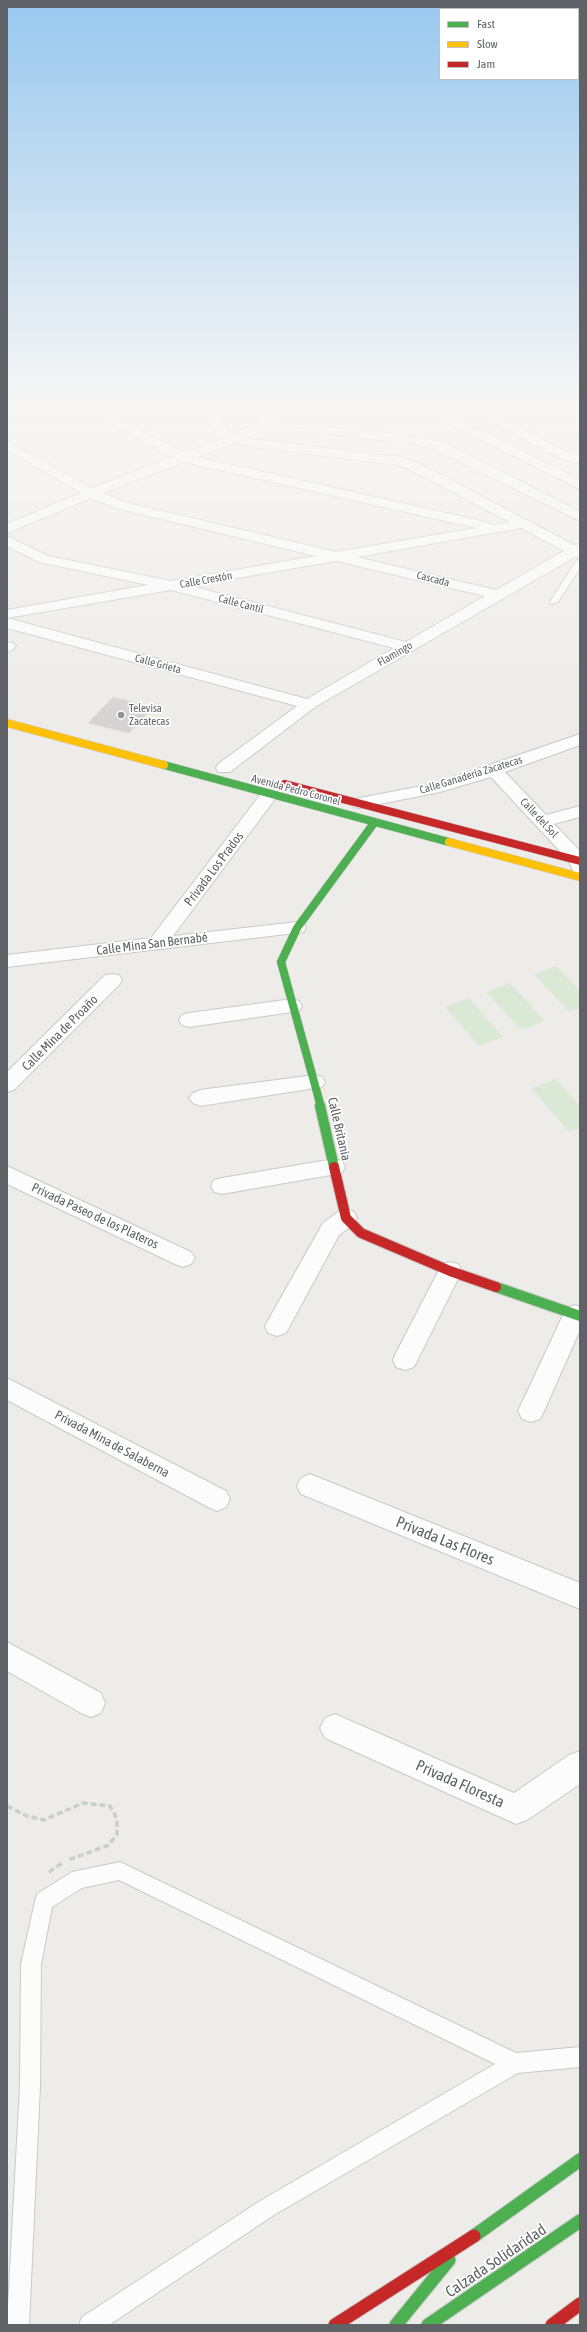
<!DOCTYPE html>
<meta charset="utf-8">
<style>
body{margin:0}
#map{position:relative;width:587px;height:2332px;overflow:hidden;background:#eeece9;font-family:"Asap Condensed",sans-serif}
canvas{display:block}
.frame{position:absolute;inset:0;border:8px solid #5f6367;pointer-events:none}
.legend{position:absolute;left:439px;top:8px;width:140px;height:72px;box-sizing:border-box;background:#fff;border:1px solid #bfc1c2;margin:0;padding:5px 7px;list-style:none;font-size:12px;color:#5f6367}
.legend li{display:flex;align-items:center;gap:8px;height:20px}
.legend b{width:20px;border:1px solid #bfc1c2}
</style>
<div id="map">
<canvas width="587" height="2332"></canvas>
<div class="frame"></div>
<ul class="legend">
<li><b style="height:5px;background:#4caf50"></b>Fast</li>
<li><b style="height:5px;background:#ffc107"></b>Slow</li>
<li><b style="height:5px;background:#c62828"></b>Jam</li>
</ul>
</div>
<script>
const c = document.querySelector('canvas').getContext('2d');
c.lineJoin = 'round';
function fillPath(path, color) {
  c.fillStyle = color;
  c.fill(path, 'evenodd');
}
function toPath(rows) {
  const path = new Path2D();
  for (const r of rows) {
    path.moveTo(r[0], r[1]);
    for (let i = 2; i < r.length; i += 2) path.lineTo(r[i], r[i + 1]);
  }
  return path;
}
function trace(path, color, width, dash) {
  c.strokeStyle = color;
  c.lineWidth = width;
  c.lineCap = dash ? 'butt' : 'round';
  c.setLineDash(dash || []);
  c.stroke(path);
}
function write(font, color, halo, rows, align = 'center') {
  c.font = font + ' "Asap Condensed",sans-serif';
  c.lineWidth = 3.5;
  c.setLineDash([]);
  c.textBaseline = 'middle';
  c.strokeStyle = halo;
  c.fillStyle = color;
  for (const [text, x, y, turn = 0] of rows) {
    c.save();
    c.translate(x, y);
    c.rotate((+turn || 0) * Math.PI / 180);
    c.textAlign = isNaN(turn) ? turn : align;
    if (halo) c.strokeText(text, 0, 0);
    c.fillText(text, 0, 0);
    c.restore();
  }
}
fillPath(toPath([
 [556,966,580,991,580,1008,569,1012,534,974],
 [510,983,545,1021,521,1030,486,992],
 [469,998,503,1037,479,1046,445,1007],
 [556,1079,580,1106,580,1128,569,1132,531,1088]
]), '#d9e9d5');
const building = toPath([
 [113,697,153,707,129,733,88,723,113,697]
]);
fillPath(building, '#d5d3d2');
trace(building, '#dedcd8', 1);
const lane = toPath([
 [580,558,580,568,558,602,551,604,550,602,576,561,580,558],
 [120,1862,516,2053,580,2047,580,2067,518,2073,274,2215,109,2325,79,2325,82,2317,260,2201,495,2064,119,1880,82,1888,52,1907,41,1964,40,2086,29,2325,7,2325,20,2086,21,1964,35,1901,37,1894,72,1872,120,1862]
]);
const street = toPath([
 [21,403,43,403,7,415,7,407,21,403],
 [73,403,89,403,184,453,222,439,196,403,209,403,232,434,261,422,246,403,259,403,271,418,304,403,321,403,280,423,408,435,440,442,458,449,580,512,580,521,431,448,408,443,269,428,245,438,399,457,417,462,574,545,580,544,580,558,575,557,315,707,230,772,218,772,216,768,218,764,297,706,7,628,7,618,307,699,394,648,171,590,7,618,7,610,148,585,39,562,7,546,7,536,48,556,171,581,316,556,115,508,91,498,7,533,7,524,81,493,7,450,7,441,92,488,172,457,73,403],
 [231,444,397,465,407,468,510,522,492,525,486,522,197,457,231,444],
 [184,462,476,528,336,552,124,502,103,493,184,462],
 [521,528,564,551,496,590,357,557,521,528],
 [336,561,485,596,406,642,191,586,336,561],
 [354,403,394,403,438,409,580,480,580,489,431,415,360,407,354,403],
 [455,403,471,403,570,453,580,455,580,463,561,459,455,403],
 [522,403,534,403,531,408,527,409,523,408,522,403],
 [7,642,13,643,16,646,12,650,7,652,7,642],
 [580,734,580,745,505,772,546,815,580,806,580,817,554,824,580,851,580,875,574,873,569,861,491,777,440,792,360,808,354,807,351,803,354,799,360,798,437,783,580,734],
 [269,790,275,791,278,795,173,936,297,922,304,924,306,928,304,932,7,967,7,955,151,938,263,791,269,790],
 [112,974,119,975,122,980,119,985,14,1090,7,1092,7,1072,105,975,112,974],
 [292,999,299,1001,302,1006,299,1011,189,1027,182,1025,179,1020,182,1015,189,1013,292,999],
 [315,1075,322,1077,325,1082,322,1087,200,1106,193,1103,189,1098,193,1093,200,1090,315,1075],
 [334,1159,342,1161,345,1167,342,1173,222,1194,214,1192,211,1186,214,1180,222,1178,334,1159],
 [7,1166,191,1252,195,1258,191,1264,183,1267,175,1264,7,1184,7,1166],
 [346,1209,354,1212,357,1218,354,1224,339,1235,286,1333,277,1336,268,1333,265,1326,323,1223,338,1212,346,1209],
 [450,1262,458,1264,462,1271,414,1367,405,1370,396,1367,393,1360,396,1353,442,1264,450,1262],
 [575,1305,580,1307,580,1330,544,1411,540,1419,531,1422,522,1419,518,1411,563,1315,567,1308,575,1305],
 [7,1378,226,1491,230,1499,226,1507,217,1511,208,1507,7,1400,7,1378],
 [310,1474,580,1583,580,1609,301,1494,297,1486,301,1478,310,1474],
 [7,1642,101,1693,105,1703,101,1713,91,1717,81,1713,7,1671,7,1642],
 [335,1714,514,1793,569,1755,580,1751,580,1784,527,1820,516,1824,325,1738,320,1728,325,1718,335,1714]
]);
const fastFar2 = toPath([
 [164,765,449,842],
 [321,1107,281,962,297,928,374,823]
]);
const fastFar1 = toPath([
 [320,1106,334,1167],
 [496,1287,580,1316]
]);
const fast = toPath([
 [474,2236,580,2160],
 [396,2325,449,2260],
 [428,2325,580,2221]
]);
const slow = toPath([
 [7,723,164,765],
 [449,842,580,877]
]);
const jamFar2 = toPath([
 [285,784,580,861]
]);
const jamFar1 = toPath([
 [334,1167,346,1218,361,1233,450,1271,496,1287]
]);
const jam = toPath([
 [335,2325,474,2236],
 [552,2325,580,2304]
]);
trace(lane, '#c8c9c9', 2);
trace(street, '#c8c9c9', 2);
trace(fastFar2, '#c8c9c9', 9);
trace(fastFar1, '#c8c9c9', 12);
trace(fast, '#c8c9c9', 15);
trace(slow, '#c8c9c9', 9);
trace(jamFar2, '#c8c9c9', 9);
trace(jamFar1, '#c8c9c9', 12);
trace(jam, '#c8c9c9', 15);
trace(toPath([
 [7,1806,27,1816,44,1820,83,1803,110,1806,117,1819,117,1834,109,1845,68,1860],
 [49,1872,62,1863]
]), '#cacfcb', 3.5, [6, 3]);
fillPath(lane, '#fcfcfc');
fillPath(street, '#fcfcfc');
trace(fastFar2, '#4caf50', 8);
trace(fastFar1, '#4caf50', 10);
trace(fast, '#4caf50', 13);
trace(slow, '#ffc107', 8);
trace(jamFar2, '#c62828', 8);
trace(jamFar1, '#c62828', 10);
trace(jam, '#c62828', 13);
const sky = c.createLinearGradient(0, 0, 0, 730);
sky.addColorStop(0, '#98c7ee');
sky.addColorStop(0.55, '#f7f6f5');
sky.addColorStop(1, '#f7f6f500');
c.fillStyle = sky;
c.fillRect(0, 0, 587, 730);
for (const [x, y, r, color] of [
 [121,715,4,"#919394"]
]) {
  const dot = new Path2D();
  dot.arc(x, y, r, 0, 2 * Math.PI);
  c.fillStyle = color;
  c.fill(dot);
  trace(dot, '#fff', 1.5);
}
write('11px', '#5f6367', '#fff', [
 ["Cascada",433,579,14],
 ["Calle Crestón",206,580,-10],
 ["Calle Cantil",241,604,15],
 ["Flamingo",395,654,-30],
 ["Calle Grieta",158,664,15],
 ["Calle Ganadería Zacatecas",471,775,-17],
 ["Avenida Pedro Coronel",296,790,15],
 ["Calle del Sol",539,818,47]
]);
write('11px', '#5f6367', '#fff', [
 ["Televisa",129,709],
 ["Zacatecas",129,722]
], 'left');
write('13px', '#5f6367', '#fff', [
 ["Privada Los Prados",214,869,-53],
 ["Calle Mina San Bernabé",152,944,-7],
 ["Calle Mina de Proaño",60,1033,-45],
 ["Calle Britania",339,1129,77],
 ["Privada Paseo de los Plateros",95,1216,25],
 ["Privada Mina de Salaberna",112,1444,28]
]);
write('16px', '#5f6367', '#fff', [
 ["Privada Las Flores",445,1541,22],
 ["Privada Floresta",460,1784,24],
 ["Calzada Solidaridad",496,2261,-34]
]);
</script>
